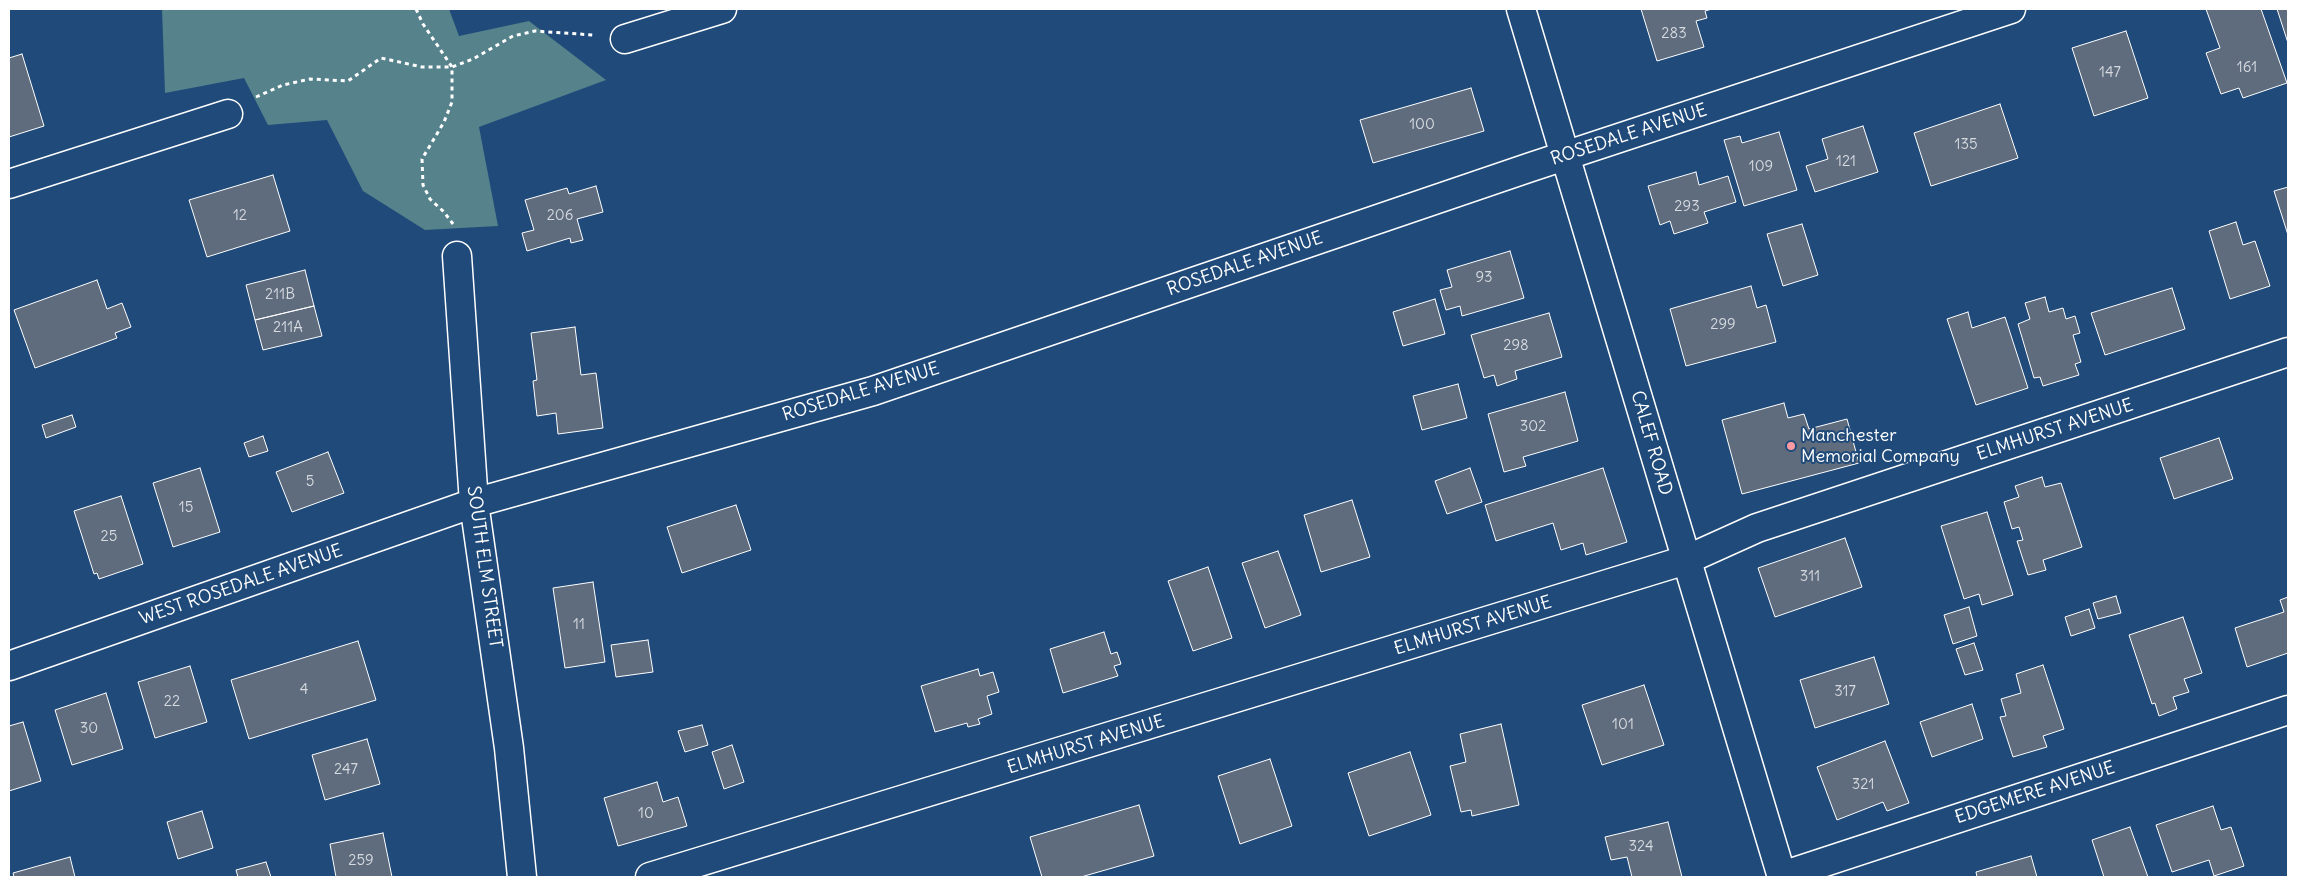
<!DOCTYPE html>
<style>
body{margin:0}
#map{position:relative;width:2297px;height:886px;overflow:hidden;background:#1f4a7a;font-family:Delius,sans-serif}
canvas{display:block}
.frame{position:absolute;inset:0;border:10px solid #fff;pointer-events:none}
</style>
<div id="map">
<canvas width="2297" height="886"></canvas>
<div class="frame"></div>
</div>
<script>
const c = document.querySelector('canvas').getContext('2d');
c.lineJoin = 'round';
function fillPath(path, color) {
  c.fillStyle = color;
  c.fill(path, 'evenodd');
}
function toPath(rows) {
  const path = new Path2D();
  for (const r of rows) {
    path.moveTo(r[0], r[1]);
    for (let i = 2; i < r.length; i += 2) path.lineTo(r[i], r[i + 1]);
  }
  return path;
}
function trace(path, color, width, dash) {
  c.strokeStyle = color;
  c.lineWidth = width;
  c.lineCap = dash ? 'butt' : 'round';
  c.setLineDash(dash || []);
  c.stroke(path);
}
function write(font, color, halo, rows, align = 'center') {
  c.font = font + ' Delius,sans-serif';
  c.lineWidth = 4;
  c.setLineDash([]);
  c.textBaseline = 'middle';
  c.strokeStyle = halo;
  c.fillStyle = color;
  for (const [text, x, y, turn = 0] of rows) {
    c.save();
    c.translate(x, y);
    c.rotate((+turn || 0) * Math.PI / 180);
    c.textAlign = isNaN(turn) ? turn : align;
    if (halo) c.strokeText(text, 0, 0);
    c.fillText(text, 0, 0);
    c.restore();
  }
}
fillPath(toPath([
 [162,9,449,9,459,36,529,21,606,80,479,127,498,226,425,230,363,191,327,120,268,125,244,78,165,93]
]), '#56828b');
const building = toPath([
 [1641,9,1712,9,1705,11,1707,18,1696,21,1704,47,1657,61,1641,9],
 [2206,9,2261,9,2287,83,2243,98,2239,88,2221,94,2206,53,2220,48,2206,9],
 [2277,9,2288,9,2288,43,2277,9],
 [2126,31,2148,98,2094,116,2072,48,2126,31],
 [22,54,44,126,9,137,9,58,22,54],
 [1471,88,1484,131,1373,163,1360,120,1471,88],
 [2000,104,2018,158,1931,186,1914,133,2000,104],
 [1863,126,1878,172,1815,192,1806,166,1828,159,1822,139,1863,126],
 [1779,132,1797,190,1744,206,1724,140,1740,136,1742,143,1779,132],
 [1696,172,1699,185,1728,176,1736,202,1704,212,1708,223,1674,234,1670,221,1660,225,1648,186,1696,172],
 [273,175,290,231,207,257,189,200,273,175],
 [596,186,603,212,577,219,583,240,571,243,570,238,527,251,522,233,534,230,525,200,567,188,569,194,596,186],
 [2288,187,2288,235,2274,191,2288,187],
 [2236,222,2243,245,2255,241,2270,286,2230,299,2209,231,2236,222],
 [1802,224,1818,275,1783,286,1767,234,1802,224],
 [1510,251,1524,298,1462,316,1460,306,1446,310,1440,290,1452,287,1447,270,1510,251],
 [305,270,314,306,255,320,246,285,305,270],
 [97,280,107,309,122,303,131,327,115,333,117,338,35,368,14,310,97,280],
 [1751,286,1757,308,1766,305,1776,342,1686,366,1670,309,1751,286],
 [2172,288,2185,329,2105,355,2091,313,2172,288],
 [2045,297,2049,312,2063,308,2066,319,2075,316,2080,333,2073,335,2081,362,2075,364,2079,375,2043,386,2040,377,2034,378,2018,324,2030,319,2025,303,2045,297],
 [1435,299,1445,334,1403,346,1393,312,1435,299],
 [314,306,322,336,263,350,255,320,314,306],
 [1968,312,1972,328,2005,317,2028,388,1976,405,1947,319,1968,312],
 [1549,313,1562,357,1515,371,1517,379,1497,386,1494,375,1484,378,1471,335,1549,313],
 [575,327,581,375,596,373,603,428,558,434,556,413,537,416,533,381,537,380,531,333,575,327],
 [1458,384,1467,418,1422,430,1413,396,1458,384],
 [1565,392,1578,441,1523,457,1526,466,1504,472,1488,414,1565,392],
 [1784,403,1788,418,1804,414,1809,429,1847,419,1859,463,1742,494,1722,420,1784,403],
 [72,415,76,427,46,438,42,425,72,415],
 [263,436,268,451,249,457,244,443,263,436],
 [2219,438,2233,479,2174,499,2160,458,2219,438],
 [328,452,344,493,292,512,276,472,328,452],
 [200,468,220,532,173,547,153,483,200,468],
 [1470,468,1482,502,1447,514,1435,481,1470,468],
 [1603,468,1627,542,1586,555,1583,543,1561,550,1553,523,1496,541,1485,505,1603,468],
 [2042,477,2045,487,2061,483,2082,547,2043,560,2046,570,2028,575,2017,541,2023,540,2019,527,2012,529,2004,502,2019,497,2015,486,2042,477],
 [121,496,143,564,99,579,97,573,94,574,74,511,121,496],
 [1352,500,1370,557,1321,572,1304,515,1352,500],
 [736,505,751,550,682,573,667,527,736,505],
 [1987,512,2013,595,1982,605,1979,594,1964,599,1941,526,1987,512],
 [1845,538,1862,587,1775,617,1758,568,1845,538],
 [1278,551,1301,615,1265,628,1242,563,1278,551],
 [1208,567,1232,638,1193,651,1168,581,1208,567],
 [593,582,605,662,565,668,553,588,593,582],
 [2116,596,2121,613,2098,619,2093,603,2116,596],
 [2288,597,2288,653,2247,667,2235,628,2284,612,2280,600,2288,597],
 [1969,607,1977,636,1953,644,1944,615,1969,607],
 [2089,609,2095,628,2071,636,2065,617,2089,609],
 [2183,617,2202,673,2184,679,2189,692,2173,697,2177,709,2159,716,2155,703,2152,704,2129,635,2183,617],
 [1104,632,1111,654,1117,652,1121,664,1114,666,1118,676,1063,693,1050,649,1104,632],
 [648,640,653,672,616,677,611,645,648,640],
 [358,641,376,700,249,739,231,680,358,641],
 [1974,643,1983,670,1965,675,1956,649,1974,643],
 [1874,657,1889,704,1815,728,1800,680,1874,657],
 [2043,665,2064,729,2043,736,2047,747,2013,757,2000,717,2006,716,2001,699,2021,693,2016,674,2043,665],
 [190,666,207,722,155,738,138,682,190,666],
 [978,669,980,676,993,672,999,692,987,696,992,714,978,719,980,724,968,727,967,723,935,732,921,686,978,669],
 [1644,685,1664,745,1602,765,1582,705,1644,685],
 [106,693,123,749,72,765,55,710,106,693],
 [1972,704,1983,739,1932,757,1920,722,1972,704],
 [23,722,41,781,9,791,9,726,23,722],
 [1501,724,1519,805,1472,816,1471,810,1461,812,1450,766,1466,762,1460,734,1501,724],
 [702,725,708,745,685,752,678,731,702,725],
 [367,739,380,784,325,800,312,755,367,739],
 [1885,741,1909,803,1887,811,1883,802,1837,820,1817,767,1885,741],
 [732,745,744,782,724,789,712,752,732,745],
 [1410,752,1431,815,1369,836,1348,773,1410,752],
 [1270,759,1292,826,1240,844,1218,776,1270,759],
 [657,782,663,802,678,797,687,826,618,846,604,798,657,782],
 [1139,805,1154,856,1081,877,1042,877,1030,837,1139,805],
 [2213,806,2221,830,2231,827,2244,866,2214,876,2209,860,2172,872,2156,825,2213,806],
 [202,811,213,848,178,859,167,822,202,811],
 [1668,822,1682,877,1632,877,1627,857,1611,860,1605,837,1668,822],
 [2130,827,2148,877,2104,877,2092,840,2130,827],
 [383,833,392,877,336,877,330,844,383,833],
 [2031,856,2037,877,1977,877,1976,872,2031,856],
 [70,857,75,877,14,877,13,873,70,857],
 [266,862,271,877,238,877,236,870,266,862]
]);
fillPath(building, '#5e6c7e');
trace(building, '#fff', 1);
const minor = toPath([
 [625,39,722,9],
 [9,184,228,114],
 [457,256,474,503,509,748,522,877],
 [9,666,474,503,873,391,1531,167,2011,9],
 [1782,876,2288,710],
 [650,877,1686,560,1757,528,2288,352]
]);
const secondary = toPath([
 [1521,9,1782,877]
]);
trace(minor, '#fff', 31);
trace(secondary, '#fff', 31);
trace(toPath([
 [416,9,423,24,452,67,452,102,444,122,422,159,423,185,430,199,444,212,453,224],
 [256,97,283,85,310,79,348,81,381,58,422,67,452,67,473,59,513,36,535,31,593,35]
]), '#fff', 3, [4, 4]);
trace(minor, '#1f4a7a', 28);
trace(secondary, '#1f4a7a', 28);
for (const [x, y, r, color] of [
 [1791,446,5,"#ff9aa2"]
]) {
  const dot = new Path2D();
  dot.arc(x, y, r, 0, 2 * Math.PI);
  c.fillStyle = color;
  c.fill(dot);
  trace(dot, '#1f4a7a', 2);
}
write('15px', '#d7dadf', null, [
 ["283",1674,34],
 ["161",2247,68],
 ["147",2110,73],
 ["100",1422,125],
 ["135",1966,145],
 ["121",1846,162],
 ["109",1761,167],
 ["293",1687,207],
 ["12",240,216],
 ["206",560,216],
 ["93",1484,278],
 ["211B",280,295],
 ["299",1723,325],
 ["211A",288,328],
 ["298",1516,346],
 ["302",1533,427],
 ["5",310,482],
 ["15",186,508],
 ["25",109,537],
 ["311",1810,577],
 ["11",579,625],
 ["4",304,690],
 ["317",1845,692],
 ["22",172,702],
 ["101",1623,725],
 ["30",89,729],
 ["247",346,770],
 ["321",1863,785],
 ["10",646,814],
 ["324",1641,847],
 ["259",361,861]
]);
write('18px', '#fff', '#1f4a7a', [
 ["ROSEDALE AVENUE",1629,135,-18],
 ["ROSEDALE AVENUE",1245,264,-19],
 ["ROSEDALE AVENUE",861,392,-17],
 ["ELMHURST AVENUE",2055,430,-18],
 ["CALEF ROAD",1651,443,74],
 ["SOUTH ELM STREET",484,567,82],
 ["WEST ROSEDALE AVENUE",241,585,-19],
 ["ELMHURST AVENUE",1473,626,-17],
 ["ELMHURST AVENUE",1086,745,-17],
 ["EDGEMERE AVENUE",2035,793,-18]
]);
write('18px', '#fff', '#1f4a7a', [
 ["Manchester",1801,436],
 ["Memorial Company",1801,457]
], 'left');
</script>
